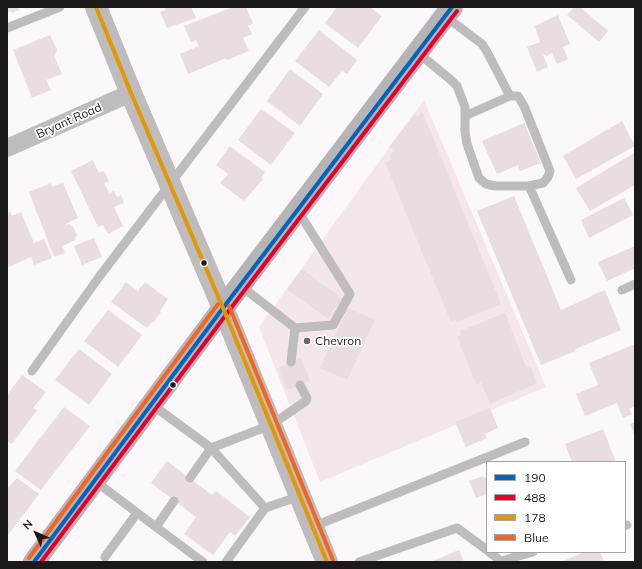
<!DOCTYPE html>
<style>
body{margin:0}
#map{position:relative;width:642px;height:569px;overflow:hidden;background:#fcf7fa;font-family:Mulish,sans-serif}
canvas{display:block}
.frame{position:absolute;inset:0;border:8px solid #1d191b;pointer-events:none}
.legend{position:absolute;left:486px;top:461px;width:140px;height:92px;box-sizing:border-box;background:#fff;border:1px solid #a5a3a4;margin:0;padding:5px 7px;list-style:none;font-size:12px;color:#1d191b}
.legend li{display:flex;align-items:center;gap:8px;height:20px}
.legend b{width:20px;border:1px solid #a5a3a4}
.north{position:absolute;left:16px;top:513px;width:40px;height:40px;-webkit-text-stroke:3px #fff;paint-order:stroke;rotate:315deg;font-size:11px;font-weight:700;line-height:16px;text-align:center;color:#1d191b}
.north::after{content:'';display:block;margin:auto;width:14px;height:18px;background:#1d191b;clip-path:polygon(50% 0,100% 100%,50% 72%,0 100%)}
</style>
<div id="map">
<canvas width="642" height="569"></canvas>
<div class="frame"></div>
<ul class="legend">
<li><b style="height:5px;background:#0065bd"></b>190</li>
<li><b style="height:5px;background:#e4002b"></b>488</li>
<li><b style="height:5px;background:#e19803"></b>178</li>
<li><b style="height:5px;background:#f26522"></b>Blue</li>
</ul>
<div class="north">N</div>
</div>
<script>
const c = document.querySelector('canvas').getContext('2d');
c.lineJoin = 'round';
function fillPath(path, color) {
  c.fillStyle = color;
  c.fill(path, 'evenodd');
}
function toPath(rows) {
  const path = new Path2D();
  for (const r of rows) {
    path.moveTo(r[0], r[1]);
    for (let i = 2; i < r.length; i += 2) path.lineTo(r[i], r[i + 1]);
  }
  return path;
}
function trace(path, color, width, dash) {
  c.strokeStyle = color;
  c.lineWidth = width;
  c.lineCap = dash ? 'butt' : 'round';
  c.setLineDash(dash || []);
  c.stroke(path);
}
function write(font, color, halo, rows, align = 'center') {
  c.font = font + ' Mulish,sans-serif';
  c.lineWidth = 3.5;
  c.setLineDash([]);
  c.textBaseline = 'middle';
  c.strokeStyle = halo;
  c.fillStyle = color;
  for (const [text, x, y, turn = 0] of rows) {
    c.save();
    c.translate(x, y);
    c.rotate((+turn || 0) * Math.PI / 180);
    c.textAlign = isNaN(turn) ? turn : align;
    if (halo) c.strokeText(text, 0, 0);
    c.fillText(text, 0, 0);
    c.restore();
  }
}
fillPath(toPath([
 [424,100,546,387,320,482,259,327]
]), '#f3e6ed');
fillPath(toPath([
 [7,7,18,7,19,10,12,13,11,11,7,13],
 [165,7,191,7,196,18,167,28,160,12,166,10],
 [233,7,246,7,253,23,248,26,252,34,243,38,249,51,227,60,226,58,188,74,180,54,199,46,196,40,191,42,184,26],
 [337,7,370,7,382,16,358,48,325,23],
 [574,7,580,7,608,31,599,42,567,15],
 [558,15,570,44,563,47,568,59,557,64,552,53,546,56,546,54,543,55,548,67,537,72,527,47,540,42,535,26],
 [319,30,357,60,347,74,342,71,329,87,295,61],
 [50,35,57,50,54,56,62,74,46,80,51,90,32,98,13,50],
 [290,69,323,94,300,126,267,101],
 [261,109,295,133,271,165,238,140],
 [422,111,501,304,457,322,456,319,451,322,385,162,391,160,389,156,394,150,389,147,414,114,418,117],
 [622,121,635,146,576,179,563,156],
 [524,123,541,163,520,171,518,165,497,174,482,141],
 [230,146,265,172,261,178,263,179,244,201,220,183,228,174,216,165],
 [634,153,635,185,590,211,576,188],
 [93,160,99,173,104,171,109,181,104,183,109,193,114,191,117,197,121,195,124,203,114,207,123,226,108,234,103,225,98,227,71,171],
 [51,183,52,187,63,183,78,218,66,224,66,225,70,224,71,226,73,226,77,236,75,237,76,240,62,246,65,253,54,257,29,192],
 [514,196,561,310,592,296,592,295,605,290,621,330,575,349,576,351,541,365,477,211],
 [624,198,633,215,589,238,581,220],
 [10,212,12,216,21,212,34,243,44,239,52,258,34,265,31,257,9,267,7,262,7,213],
 [94,238,102,257,82,265,74,246],
 [635,246,635,268,607,281,598,262],
 [302,269,343,299,328,319,287,289],
 [126,282,138,291,145,282,168,299,160,311,161,312,153,323,152,322,147,328,111,302],
 [348,308,375,320,347,380,320,368],
 [108,310,142,335,118,367,84,341],
 [505,313,526,367,530,366,537,383,490,404,481,382,476,385,457,336,461,335,460,331],
 [635,344,635,406,629,409,632,414,623,418,617,403,585,416,576,394,598,385,589,363],
 [79,349,112,374,89,405,55,380],
 [301,358,310,381,287,390,278,368],
 [22,375,46,392,33,408,37,410,12,444,7,441,7,395],
 [64,407,90,426,41,490,15,471],
 [490,408,498,428,485,434,487,438,466,447,455,422],
 [635,422,635,437,630,424],
 [603,429,616,462,572,462,565,444],
 [167,461,212,495,216,491,250,517,235,536,230,532,213,555,184,534,196,517,151,483],
 [483,476,484,478,487,477,487,494,476,498,469,481],
 [17,478,39,494,7,536,7,489],
 [459,550,464,562,430,562],
 [585,552,600,552,604,562,560,562]
]), '#e7dde3');
trace(toPath([
 [445,16,482,44,486,50,510,96],
 [7,28,60,7],
 [417,52,451,80,457,86,465,107,465,131,467,144,479,178,486,184,495,186,529,186,571,280],
 [465,116,510,96,518,96,524,106,550,171,548,177,543,183,529,186],
 [241,286,295,328,333,325,350,294,298,211],
 [622,290,635,284],
 [291,362,295,328],
 [32,371,99,277,305,7],
 [151,404,211,448,190,478],
 [95,481,156,527,174,501],
 [265,508,211,448,271,425,306,401,307,398,300,385],
 [625,526,627,525],
 [156,527,203,562],
 [312,527,525,442],
 [489,552,501,561,533,552],
 [105,557,137,513],
 [226,562,265,508,300,496],
 [359,562,457,528,487,550]
]), '#bebcbd', 9);
trace(toPath([
 [7,148,131,93]
]), '#bebcbd', 18);
trace(toPath([
 [96,7,131,93,223,308,327,562]
]), '#bebcbd', 22);
trace(toPath([
 [34,562,223,308,452,7]
]), '#b7b4b5', 22);
trace(toPath([
 [34,562,223,308,452,7]
]), '#0065bd', 4);
trace(toPath([
 [41,562,228,312,457,11]
]), '#e4002b', 4);
trace(toPath([
 [96,7,131,93,223,308,327,562]
]), '#e19803', 4);
trace(toPath([
 [229,306,333,560],
 [29,558,218,304]
]), '#f26522', 4);
for (const [x, y, r, color] of [
 [204,263,3.5,"#1d191b"],
 [307,341,4,"#6b6769"],
 [173,385,3.5,"#1d191b"]
]) {
  const dot = new Path2D();
  dot.arc(x, y, r, 0, 2 * Math.PI);
  c.fillStyle = color;
  c.fill(dot);
  trace(dot, '#fff', 1.5);
}
write('12px', '#1d191b', '#fff', [
 ["Bryant Road",69,121,-24]
]);
write('12px', '#1d191b', '#fff', [
 ["Chevron",315,341]
], 'left');
</script>
